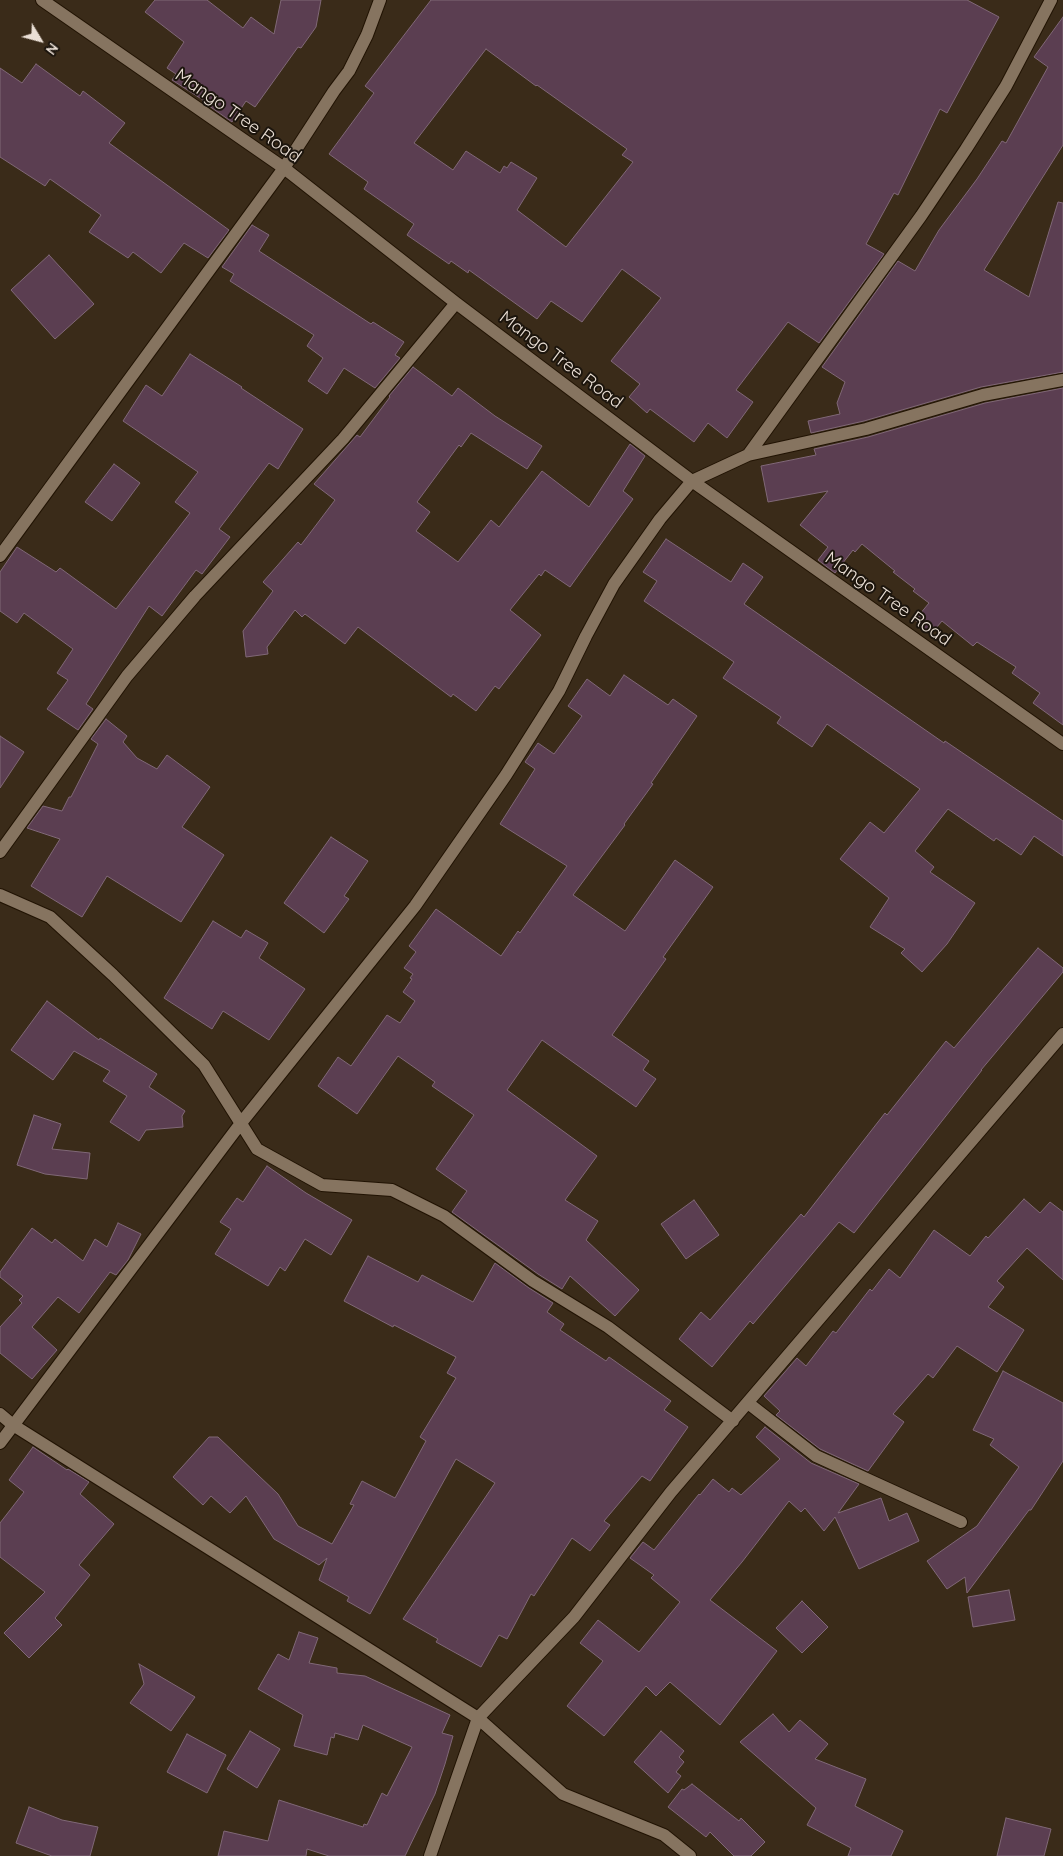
<!DOCTYPE html>
<style>
body{margin:0}
#map{position:relative;width:1063px;height:1856px;overflow:hidden;background:#3a2b19;font-family:Quicksand,sans-serif}
canvas{display:block}
.north{position:absolute;left:15px;top:15px;width:50px;height:50px;-webkit-text-stroke:4px #1c150d;paint-order:stroke;rotate:127deg;font-size:14px;font-weight:700;line-height:20px;text-align:center;color:#eadfd5}
.north::after{content:'';display:block;margin:auto;width:18px;height:22px;background:#eadfd5;clip-path:polygon(50% 0,100% 100%,50% 72%,0 100%)}
</style>
<div id="map">
<canvas width="1063" height="1856"></canvas>
<div class="north">N</div>
</div>
<script>
const c = document.querySelector('canvas').getContext('2d');
c.lineJoin = 'round';
function fillPath(path, color) {
  c.fillStyle = color;
  c.fill(path, 'evenodd');
}
function toPath(rows) {
  const path = new Path2D();
  for (const r of rows) {
    path.moveTo(r[0], r[1]);
    for (let i = 2; i < r.length; i += 2) path.lineTo(r[i], r[i + 1]);
  }
  return path;
}
function trace(path, color, width, dash) {
  c.strokeStyle = color;
  c.lineWidth = width;
  c.lineCap = dash ? 'butt' : 'round';
  c.setLineDash(dash || []);
  c.stroke(path);
}
function write(font, color, halo, rows, align = 'center') {
  c.font = font + ' Quicksand,sans-serif';
  c.lineWidth = 4;
  c.setLineDash([]);
  c.textBaseline = 'middle';
  c.strokeStyle = halo;
  c.fillStyle = color;
  for (const [text, x, y, turn = 0] of rows) {
    c.save();
    c.translate(x, y);
    c.rotate((+turn || 0) * Math.PI / 180);
    c.textAlign = isNaN(turn) ? turn : align;
    if (halo) c.strokeText(text, 0, 0);
    c.fillText(text, 0, 0);
    c.restore();
  }
}
const building = toPath([
 [155,0,207,0,243,28,251,17,274,34,281,0,321,0,316,27,301,48,298,47,255,107,246,101,232,122,202,101,203,100,172,80,176,74,167,68,184,42,145,12,155,0],
 [431,0,967,0,999,17,947,113,940,109,898,195,894,193,866,244,884,254,819,343,788,322,736,390,753,402,727,438,708,423,694,442,650,409,647,413,629,397,640,384,611,361,661,298,622,269,582,322,551,301,537,319,469,270,468,273,451,261,449,264,407,235,414,224,364,189,368,182,329,154,374,93,365,86,431,0],
 [486,49,536,86,537,85,627,149,622,155,633,162,566,247,517,210,537,178,511,162,507,168,504,166,500,173,466,151,453,170,414,143,486,49],
 [1063,17,1063,145,984,270,1029,297,1058,202,1063,203,1063,372,981,387,864,421,811,433,808,421,840,414,837,403,845,382,822,367,898,261,915,271,939,230,977,179,1002,141,1006,143,1048,67,1034,57,1063,17],
 [36,64,80,96,83,91,125,123,109,143,229,230,208,258,184,243,161,273,133,252,128,258,89,232,101,215,50,179,45,186,0,157,0,68,22,83,36,64],
 [252,225,269,235,259,251,371,324,373,322,404,342,395,355,400,358,375,388,344,368,327,394,308,381,323,358,307,346,314,335,230,281,234,274,222,267,252,225],
 [49,255,94,304,55,339,11,290,49,255],
 [190,354,242,387,241,388,303,429,278,469,269,463,219,529,230,537,202,574,196,570,162,616,149,606,86,704,93,709,78,730,47,709,68,680,57,673,73,649,24,613,17,623,0,611,0,572,17,547,56,572,60,568,116,609,190,513,175,502,198,472,123,421,146,385,162,396,190,354],
 [413,367,452,396,458,388,495,416,542,446,527,469,471,433,461,447,459,445,417,502,430,512,416,531,458,562,491,520,499,527,542,471,589,507,630,444,645,456,623,491,633,499,570,587,545,570,541,576,539,574,510,610,541,635,499,689,495,686,476,711,453,694,451,697,358,627,345,644,305,614,302,617,295,610,267,647,268,654,246,657,243,631,273,591,263,582,298,542,301,545,335,500,314,484,357,435,360,437,390,397,389,396,413,367],
 [1063,388,1063,725,1033,703,1040,693,1012,673,1016,667,977,642,973,646,942,621,931,634,915,620,929,603,913,591,915,589,893,572,895,571,862,544,855,552,853,550,835,573,818,560,828,547,800,525,828,491,768,502,761,466,816,455,814,449,868,437,985,403,1063,388],
 [114,464,140,483,112,521,85,502,114,464],
 [666,539,731,582,743,563,763,577,744,604,944,743,945,741,1063,821,1063,856,1034,836,1021,855,996,838,994,841,948,809,915,851,934,867,930,872,975,903,947,944,922,972,901,953,905,949,870,927,889,898,840,859,870,822,884,833,920,789,827,724,812,747,777,723,781,717,723,678,734,662,644,601,657,581,643,572,666,539],
 [624,675,668,705,673,699,697,716,651,783,653,784,624,824,625,825,573,895,625,931,675,860,713,887,663,957,666,959,612,1035,649,1061,643,1070,656,1079,636,1107,542,1040,507,1090,597,1156,565,1200,598,1221,586,1240,639,1290,615,1316,570,1276,562,1289,538,1274,452,1212,467,1191,436,1169,474,1115,432,1086,435,1082,398,1056,357,1114,318,1086,338,1057,351,1066,387,1015,400,1023,415,1001,403,992,412,979,410,978,413,974,404,968,416,952,409,946,436,909,501,956,518,931,520,933,567,866,500,824,535,769,525,762,538,743,554,754,582,716,568,706,587,679,610,696,624,675],
 [106,719,127,736,123,742,137,758,157,769,167,755,210,787,182,827,224,855,181,922,107,876,82,917,31,886,60,839,27,828,43,806,62,811,69,797,71,797,98,744,91,739,106,719],
 [0,736,24,752,0,788,0,736],
 [331,837,368,861,344,896,349,899,324,933,284,903,331,837],
 [213,921,241,938,246,930,268,943,259,958,305,989,269,1040,223,1011,212,1029,164,998,213,921],
 [1038,948,1063,968,1063,972,981,1070,982,1070,854,1233,839,1222,753,1324,750,1321,712,1367,679,1339,701,1312,710,1320,801,1214,804,1217,885,1113,887,1115,946,1041,954,1048,1038,948],
 [47,1001,99,1040,100,1038,157,1074,149,1087,185,1111,182,1116,183,1127,146,1130,139,1141,110,1122,127,1096,103,1081,110,1071,74,1051,53,1080,11,1050,47,1001],
 [34,1115,61,1124,52,1149,90,1153,87,1179,45,1174,17,1165,34,1115],
 [267,1166,306,1193,352,1220,331,1255,305,1239,285,1271,280,1267,268,1286,215,1254,231,1229,220,1222,237,1198,243,1202,267,1166],
 [1024,1199,1040,1213,1050,1202,1063,1212,1063,1280,1027,1248,997,1281,1004,1287,988,1307,1024,1330,997,1372,957,1346,933,1378,928,1374,893,1414,904,1422,868,1471,820,1449,776,1415,780,1411,764,1396,797,1358,806,1366,833,1331,836,1333,870,1289,872,1291,889,1269,900,1278,934,1230,970,1256,986,1236,988,1238,1024,1199],
 [694,1200,719,1235,686,1259,661,1224,694,1200],
 [118,1223,141,1234,128,1260,116,1275,110,1272,79,1313,58,1297,32,1327,57,1350,32,1379,0,1353,0,1327,22,1303,19,1300,23,1296,0,1277,0,1272,32,1228,52,1243,55,1239,83,1261,95,1239,107,1247,118,1223],
 [368,1256,418,1282,422,1275,473,1302,495,1263,529,1288,553,1303,547,1312,564,1324,560,1330,606,1361,609,1357,671,1401,664,1410,688,1427,650,1481,642,1476,604,1521,610,1525,590,1551,572,1538,534,1596,531,1594,507,1639,499,1635,481,1667,436,1642,438,1639,403,1619,495,1483,456,1459,370,1614,347,1601,349,1597,319,1580,327,1558,319,1565,274,1539,246,1496,230,1513,211,1496,203,1505,173,1477,209,1437,218,1437,278,1494,298,1526,332,1544,354,1505,350,1504,362,1481,395,1498,426,1441,420,1437,456,1378,447,1373,456,1357,394,1325,393,1327,344,1301,368,1256],
 [1003,1371,1063,1403,1063,1461,1031,1510,1029,1510,967,1593,965,1577,947,1589,927,1561,977,1526,1019,1467,990,1445,994,1439,973,1430,1003,1371],
 [765,1427,811,1463,859,1484,838,1513,881,1498,889,1521,907,1513,919,1541,859,1569,835,1517,824,1531,805,1508,801,1512,789,1501,742,1562,710,1600,777,1651,720,1725,670,1682,656,1696,646,1686,604,1736,567,1706,603,1661,580,1643,598,1620,639,1652,680,1602,651,1578,654,1575,630,1558,643,1542,654,1550,699,1494,700,1495,713,1479,729,1492,732,1488,741,1495,780,1459,756,1437,765,1427],
 [33,1447,67,1470,68,1469,89,1482,80,1494,114,1524,79,1565,90,1575,55,1618,62,1625,29,1658,4,1633,45,1592,0,1557,0,1523,24,1492,9,1480,33,1447],
 [1009,1590,1015,1620,973,1627,968,1597,1009,1590],
 [802,1601,828,1627,802,1653,776,1628,802,1601],
 [299,1632,318,1638,309,1663,337,1668,337,1673,365,1676,450,1715,442,1733,453,1736,445,1764,435,1794,405,1856,329,1856,307,1849,306,1856,218,1856,224,1831,268,1841,279,1800,363,1827,364,1824,367,1825,382,1793,387,1796,412,1747,363,1725,358,1740,335,1733,334,1738,331,1737,327,1755,294,1746,303,1715,258,1689,278,1654,289,1660,299,1632],
 [139,1664,195,1697,171,1731,130,1703,144,1684,139,1664],
 [773,1714,789,1732,800,1720,828,1744,815,1759,866,1779,855,1806,903,1831,891,1856,848,1856,851,1848,807,1825,816,1808,740,1742,773,1714],
 [250,1731,280,1749,257,1788,227,1769,250,1731],
 [661,1731,684,1751,679,1757,684,1762,676,1772,681,1776,668,1793,634,1762,661,1731],
 [187,1734,226,1755,207,1793,167,1772,187,1734],
 [692,1784,739,1821,741,1818,765,1842,751,1856,734,1856,710,1832,706,1837,668,1807,682,1789,684,1790,692,1784],
 [29,1807,62,1820,98,1827,90,1856,52,1856,16,1843,29,1807],
 [1006,1818,1051,1829,1044,1856,997,1856,1006,1818]
]);
fillPath(building, '#5b3e51');
trace(building, '#806877', 1);
const street = toPath([
 [42,0,284,168,456,303,692,481,1063,744],
 [748,455,921,216,966,149,1006,86,1051,0],
 [0,556,284,168,334,91,349,71,367,35,380,0],
 [0,852,127,676,195,596,343,439,456,303],
 [0,895,50,917,113,975,204,1065,257,1149,322,1185,392,1190,444,1216,533,1281,608,1327,733,1421],
 [748,1403,816,1456,961,1522],
 [0,1414,13,1425,478,1718,563,1794,664,1835,690,1856],
 [0,1443,241,1123,415,906,506,775,559,691,586,636,614,584,660,519,692,481,748,455,866,429,983,395,1063,380],
 [430,1856,478,1718,574,1617,671,1492,1063,1034]
]);
trace(street, '#211303', 14);
trace(street, '#867460', 12);
write('18px', '#eadfd5', '#1c150d', [
 ["Mango Tree Road",238,116,35],
 ["Mango Tree Road",561,360,37],
 ["Mango Tree Road",888,599,35]
]);
</script>
